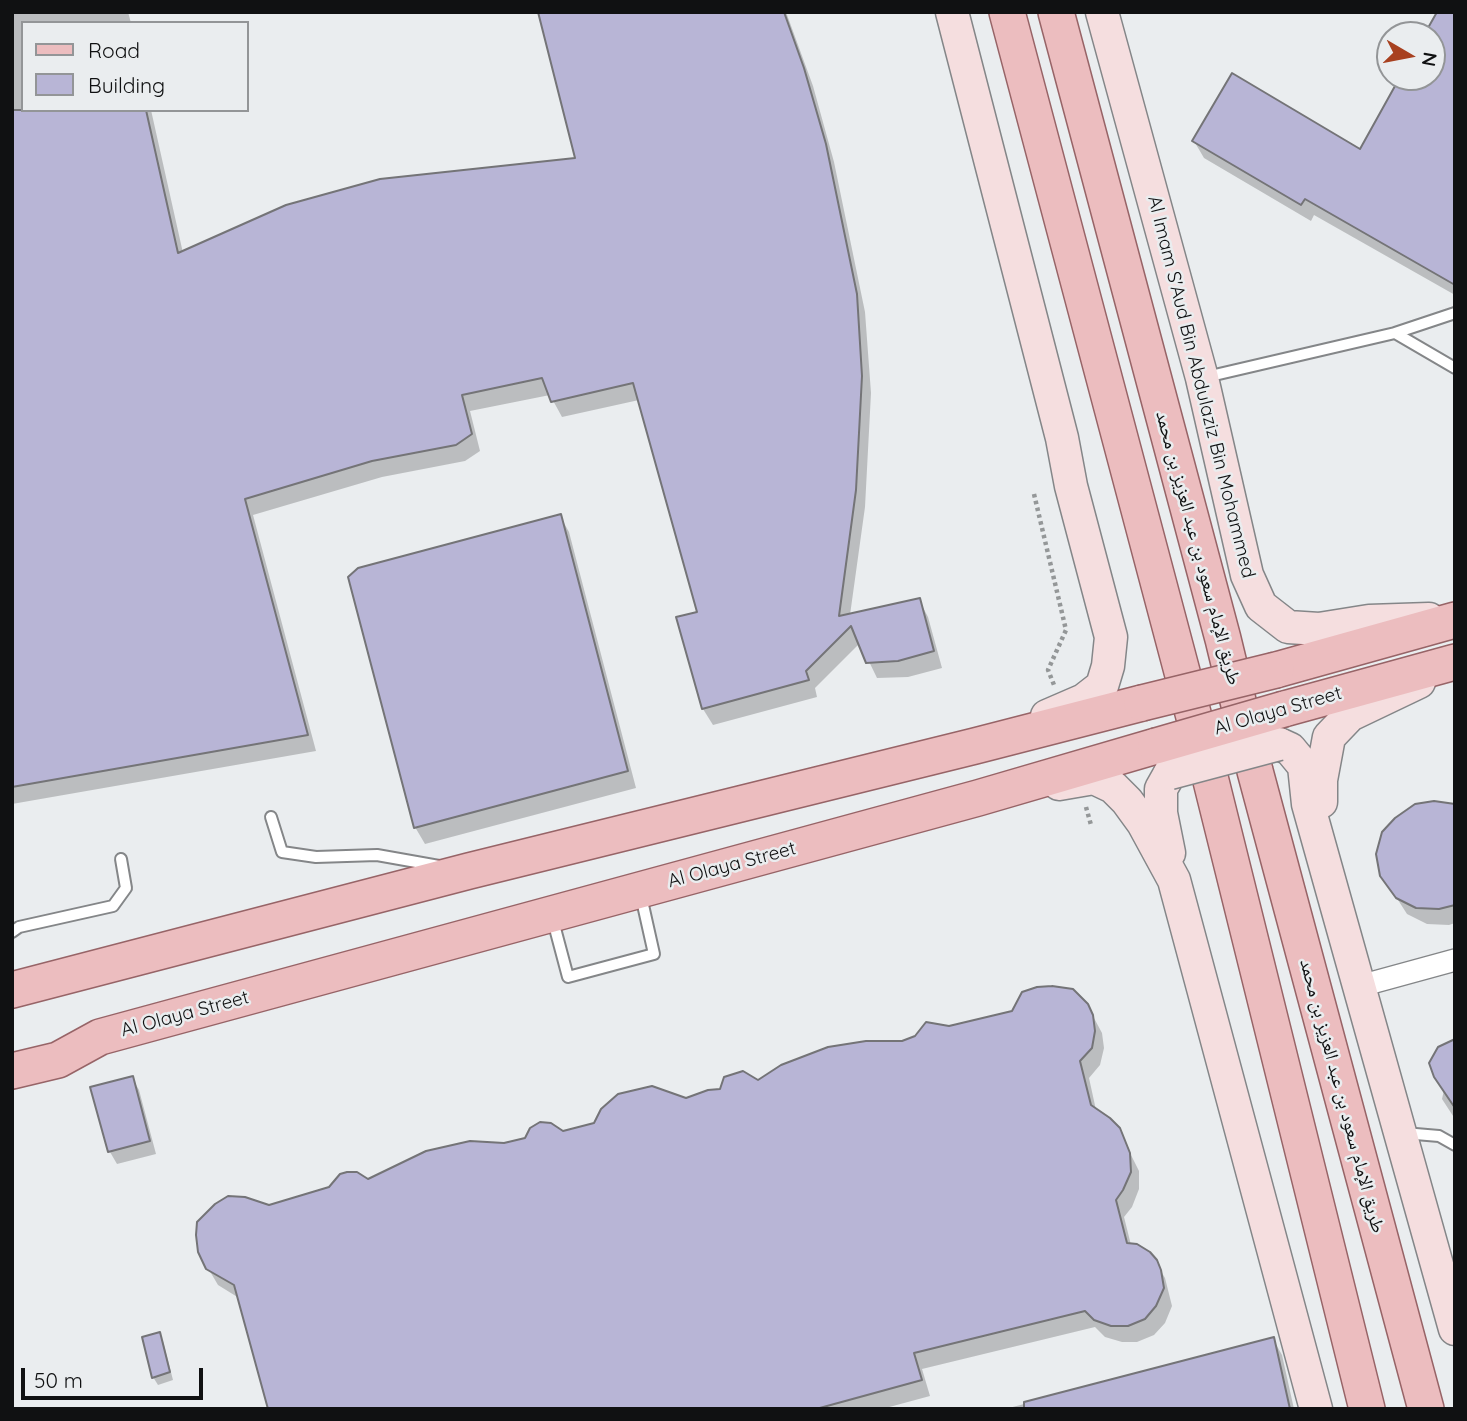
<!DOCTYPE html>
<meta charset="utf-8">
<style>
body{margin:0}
#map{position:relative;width:1467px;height:1421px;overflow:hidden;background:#eaedef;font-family:Quicksand,sans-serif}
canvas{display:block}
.frame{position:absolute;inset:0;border:14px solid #101112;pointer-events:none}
.legend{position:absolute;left:21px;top:21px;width:228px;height:91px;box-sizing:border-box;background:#eaedef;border:2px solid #939597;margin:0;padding:9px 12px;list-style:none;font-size:21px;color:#101112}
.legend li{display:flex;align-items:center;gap:14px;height:35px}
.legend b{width:35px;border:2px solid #939597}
.north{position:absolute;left:1376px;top:21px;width:70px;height:70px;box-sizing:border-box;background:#eaedef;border:2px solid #939597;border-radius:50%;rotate:100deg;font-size:19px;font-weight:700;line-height:28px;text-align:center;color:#101112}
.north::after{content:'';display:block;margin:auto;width:24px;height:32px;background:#a84120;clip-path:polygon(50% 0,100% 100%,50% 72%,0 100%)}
.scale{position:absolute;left:21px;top:1368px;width:182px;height:32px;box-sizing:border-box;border:4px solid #101112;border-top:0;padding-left:9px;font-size:21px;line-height:24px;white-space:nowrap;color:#101112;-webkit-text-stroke:5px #eaedef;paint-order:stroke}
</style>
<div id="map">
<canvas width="1467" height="1421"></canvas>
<div class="frame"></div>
<ul class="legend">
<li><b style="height:9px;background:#ecbdbf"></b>Road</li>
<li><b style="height:19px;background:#b8b5d6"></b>Building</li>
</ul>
<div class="north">N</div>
<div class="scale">50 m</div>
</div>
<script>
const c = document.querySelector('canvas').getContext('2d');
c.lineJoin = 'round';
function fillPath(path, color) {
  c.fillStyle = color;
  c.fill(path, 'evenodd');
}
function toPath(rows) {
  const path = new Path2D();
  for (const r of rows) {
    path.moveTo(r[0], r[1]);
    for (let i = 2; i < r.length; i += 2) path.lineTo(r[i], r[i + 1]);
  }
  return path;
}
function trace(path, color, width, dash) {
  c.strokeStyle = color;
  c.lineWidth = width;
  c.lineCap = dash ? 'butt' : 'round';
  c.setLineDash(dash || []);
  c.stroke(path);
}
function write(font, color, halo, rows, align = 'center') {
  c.font = font + ' Quicksand,"Noto Naskh Arabic",sans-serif';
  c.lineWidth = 5;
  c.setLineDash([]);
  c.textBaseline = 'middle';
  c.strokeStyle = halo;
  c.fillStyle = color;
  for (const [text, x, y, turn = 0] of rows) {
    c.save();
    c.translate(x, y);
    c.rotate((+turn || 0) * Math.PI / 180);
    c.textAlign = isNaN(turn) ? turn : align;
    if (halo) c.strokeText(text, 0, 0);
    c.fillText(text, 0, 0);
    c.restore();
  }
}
fillPath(toPath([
 [12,12,128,12,131,23,23,23,23,110,151,110,183,253,577,159,540,12,786,12,813,86,834,162,865,312,871,393,865,507,850,615,919,600,928,617,942,668,908,677,877,678,860,643,815,688,817,697,713,725,703,709,699,613,639,400,562,417,550,395,470,411,480,451,465,461,382,477,253,515,316,751,12,804],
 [1455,12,1455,295,1314,215,1311,221,1204,158,1194,141,1360,151,1402,77,1432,77,1432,35,1426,35],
 [560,516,569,532,636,788,425,844,415,827],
 [1455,806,1455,923,1449,925,1427,924,1407,914,1382,875],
 [1087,1005,1102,1033,1104,1048,1100,1065,1089,1078,1096,1110,1118,1129,1139,1171,1139,1189,1132,1207,1124,1217,1131,1245,1155,1261,1165,1278,1172,1306,1165,1323,1154,1335,1137,1342,1122,1342,1105,1337,1095,1327,922,1369,930,1396,882,1409,270,1409,239,1298,218,1285,208,1268,269,1207,758,1082,949,1028],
 [1455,1041,1455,1119,1442,1099],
 [132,1078,139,1090,156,1154,117,1164,110,1152,92,1088],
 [159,1334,163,1341,173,1380,158,1385,153,1377],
 [1273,1339,1282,1355,1294,1409,1005,1409]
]), '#0003');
const building = toPath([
 [538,12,784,12,804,68,826,144,857,294,862,376,856,490,839,616,920,598,934,651,898,661,866,663,851,626,806,671,809,680,702,709,676,617,697,612,633,383,551,402,542,378,462,395,472,434,456,445,372,461,245,499,308,735,12,787,12,110,146,110,178,253,286,205,380,179,575,158,538,12],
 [1437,12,1455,12,1455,285,1305,199,1301,205,1192,141,1232,73,1360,149,1400,77,1432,77,1432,35,1424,35,1437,12],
 [561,514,628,771,414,828,348,577,358,568,561,514],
 [1434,801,1455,804,1455,905,1439,909,1416,908,1396,898,1380,876,1376,854,1382,832,1395,818,1415,804,1434,801],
 [1052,986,1073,989,1088,1004,1093,1015,1095,1031,1092,1048,1080,1061,1091,1105,1110,1118,1120,1128,1130,1153,1131,1172,1123,1190,1116,1200,1127,1243,1137,1244,1150,1252,1157,1260,1161,1270,1164,1288,1156,1306,1145,1319,1128,1326,1111,1326,1094,1320,1085,1311,914,1353,922,1380,816,1409,268,1409,234,1285,206,1269,198,1252,196,1235,197,1222,215,1204,228,1196,245,1197,269,1205,329,1187,340,1174,347,1172,357,1172,368,1179,426,1151,470,1141,504,1143,525,1138,530,1128,540,1122,551,1123,563,1131,594,1123,601,1109,618,1094,652,1086,686,1098,708,1090,720,1089,724,1077,743,1071,758,1080,781,1065,828,1047,866,1041,902,1041,915,1036,926,1022,949,1026,1012,1011,1022,992,1037,987,1052,986],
 [1455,1039,1455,1108,1434,1077,1429,1063,1438,1047,1455,1039],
 [133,1076,150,1141,108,1152,90,1087,133,1076],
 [160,1332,170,1372,152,1378,142,1337,160,1332],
 [1274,1337,1290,1409,1024,1409,1024,1402,1274,1337]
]);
fillPath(building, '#b8b5d6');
trace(building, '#747477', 2);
const lane = toPath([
 [1395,333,1455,313],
 [1206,377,1395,333,1455,368],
 [271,817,282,852,316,857,377,855,439,866],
 [552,917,568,977,654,954,641,896],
 [12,932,19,927,113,906,126,888,121,859],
 [1404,1133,1439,1136,1455,1145]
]);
const street = toPath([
 [1360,986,1455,960]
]);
const secondary = toPath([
 [952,12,1062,438,1071,486,1111,637,1108,666,1102,686,1084,700,1047,716],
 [1102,12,1202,378,1247,575,1261,606,1288,627,1319,629,1369,621,1429,619],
 [1279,744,1290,749,1304,766,1308,804,1455,1329],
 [1059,784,1094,778,1113,787,1127,801,1143,823,1174,880,1316,1409],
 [1321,802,1321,780,1329,737,1350,715,1419,682],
 [1169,853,1161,813,1161,789,1170,773]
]);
const primary = toPath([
 [1007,12,1211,781,1367,1409],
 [1056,12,1223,639,1255,771,1426,1409],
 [1276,670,1455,620],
 [1284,709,1455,662],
 [12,990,469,871,975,746,1142,703],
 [12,1071,58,1060,100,1037,978,798,1156,746]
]);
trace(lane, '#848688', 14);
trace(street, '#848688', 24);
trace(secondary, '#848688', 35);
trace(primary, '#976467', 38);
trace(toPath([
 [1034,494,1066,630,1048,670,1054,685],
 [1086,807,1091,825]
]), '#949798', 4.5, [3.5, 3.5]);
trace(lane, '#fff', 10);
trace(street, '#fff', 21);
trace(secondary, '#f5dedf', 32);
trace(primary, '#ecbdbf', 35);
const secondaryBridge = toPath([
 [1170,773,1279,744]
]);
const primaryBridge = toPath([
 [1142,703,1276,670],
 [1156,746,1284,709]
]);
trace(secondaryBridge, '#848688', 35, []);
trace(primaryBridge, '#976467', 38, []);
trace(secondaryBridge, '#f5dedf', 32);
trace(primaryBridge, '#ecbdbf', 35);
write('19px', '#101112', '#eaedef', [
 ["Al Imam S'Aud Bin Abdulaziz Bin Mohammed",1201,387,76],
 ["طريق الإمام سعود بن عبد العزيز بن محمد",1198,548,75],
 ["Al Olaya Street",1278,711,-16],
 ["Al Olaya Street",732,865,-15],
 ["Al Olaya Street",185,1014,-15],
 ["طريق الإمام سعود بن عبد العزيز بن محمد",1342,1096,75]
]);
</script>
